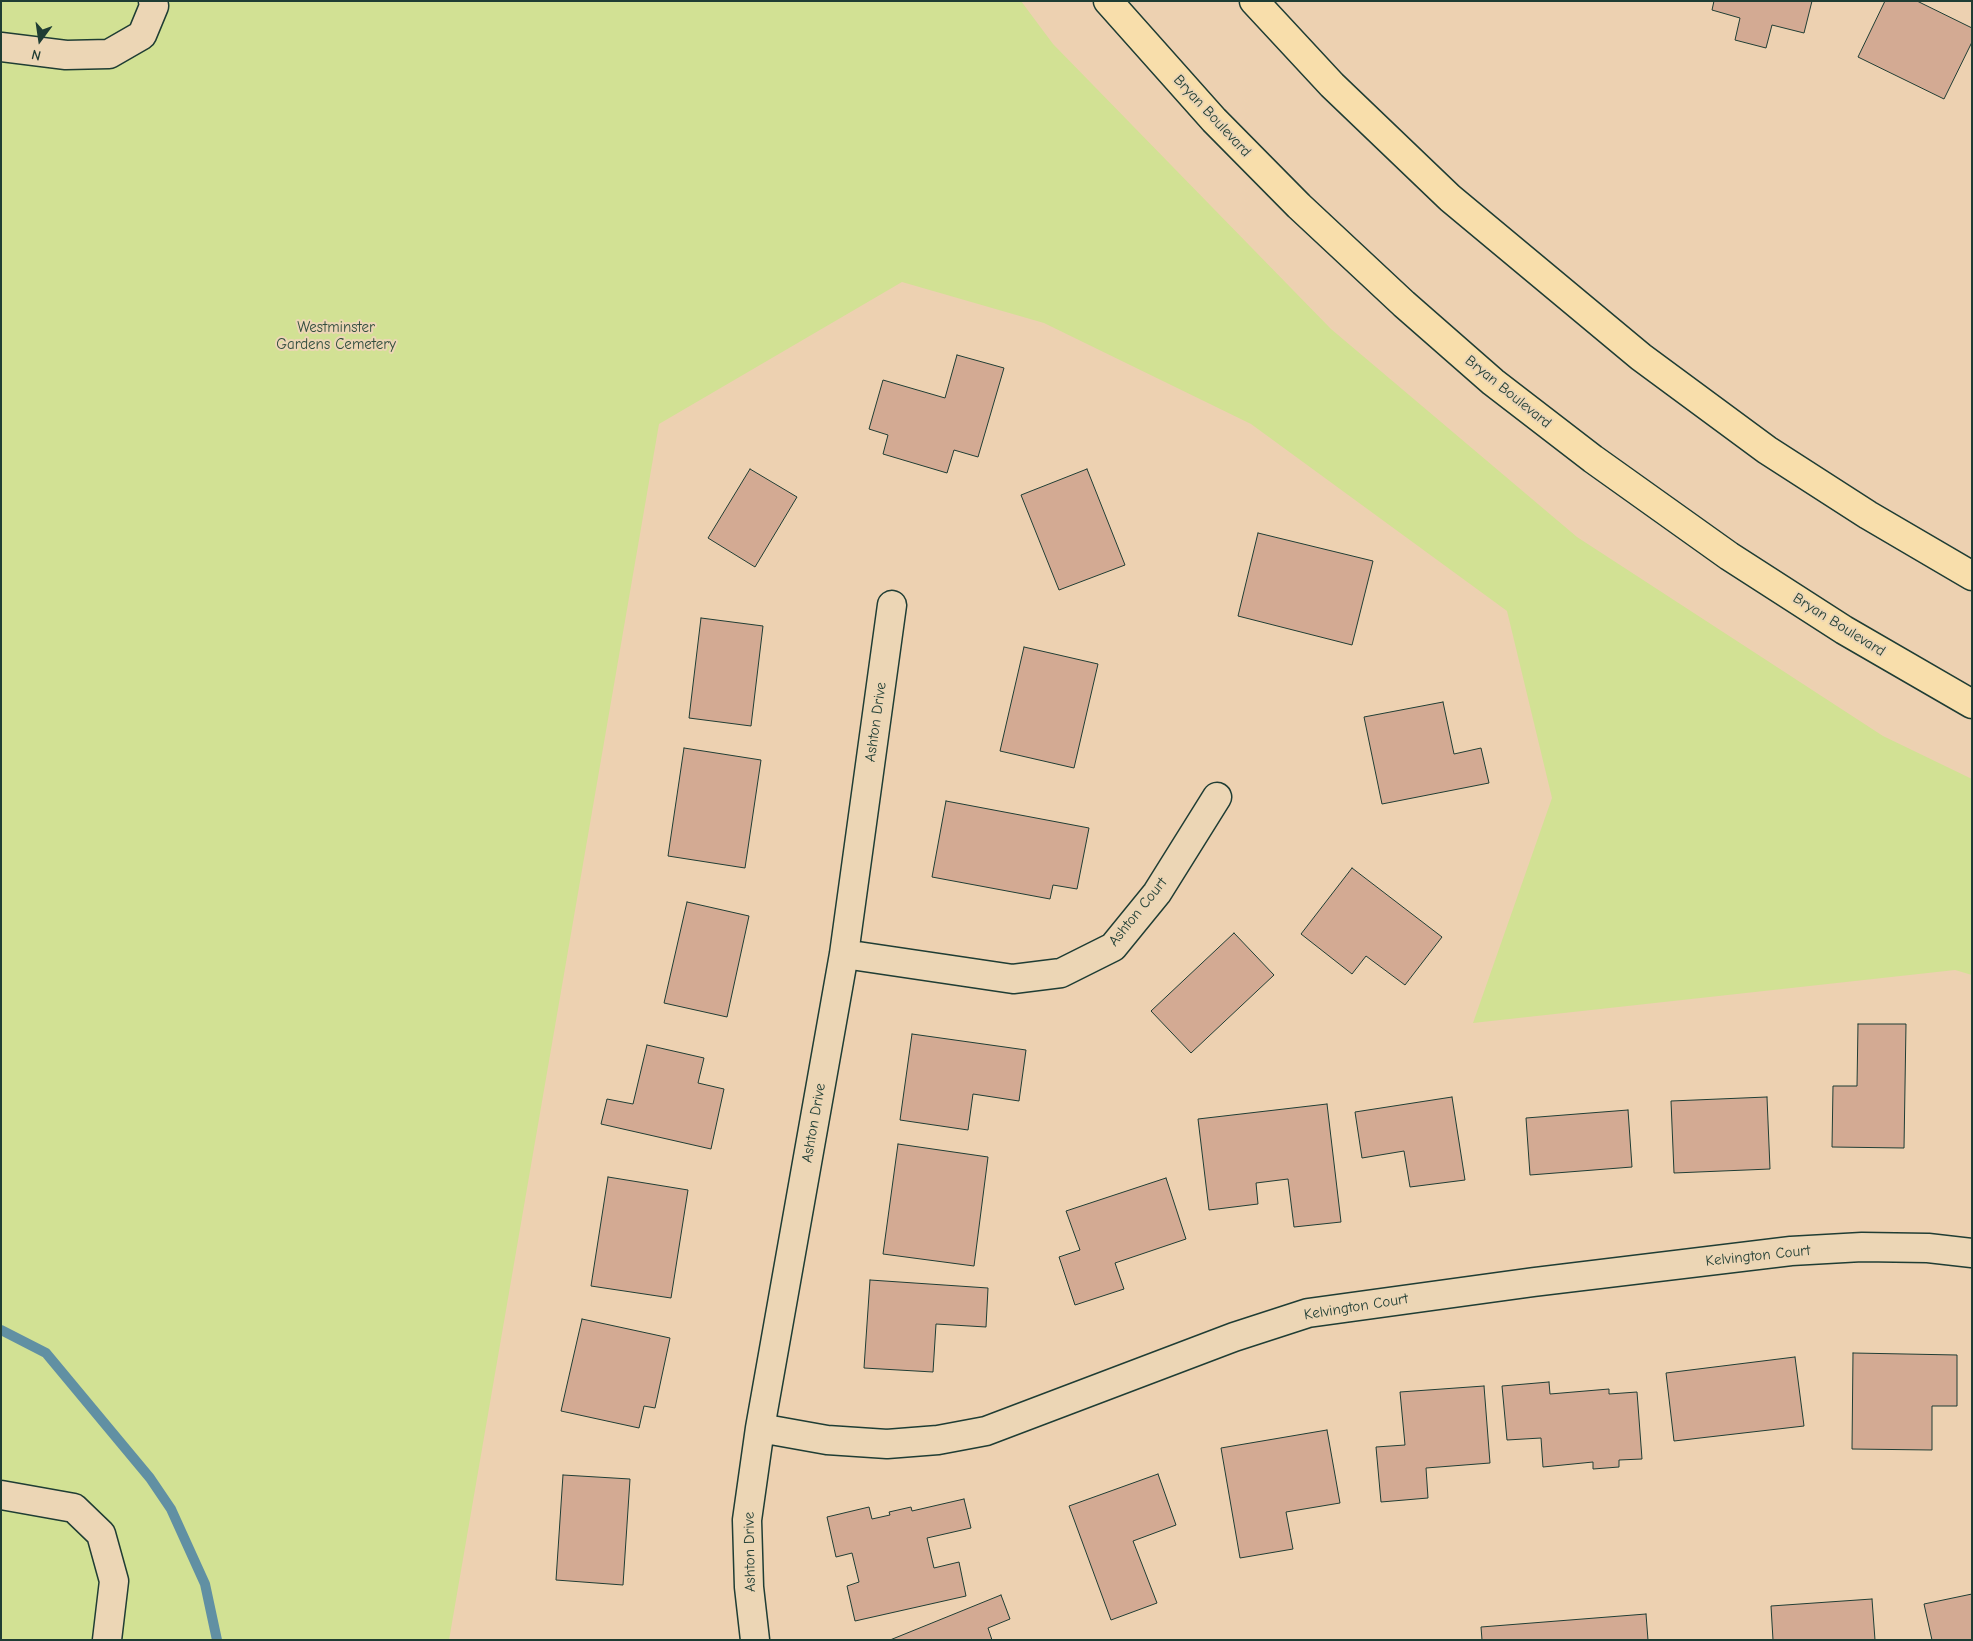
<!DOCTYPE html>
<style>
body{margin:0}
#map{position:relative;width:1973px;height:1641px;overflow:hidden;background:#edd1b1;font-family:"Comic Neue",sans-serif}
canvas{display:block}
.frame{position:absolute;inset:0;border:2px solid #1f3d34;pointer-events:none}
.north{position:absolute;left:15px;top:15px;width:50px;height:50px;-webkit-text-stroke:4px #ecd6b5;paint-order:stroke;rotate:194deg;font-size:14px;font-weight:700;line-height:20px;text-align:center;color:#1f3d34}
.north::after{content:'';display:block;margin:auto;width:18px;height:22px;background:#1f3d34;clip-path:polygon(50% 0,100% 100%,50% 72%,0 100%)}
</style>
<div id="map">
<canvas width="1973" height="1641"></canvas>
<div class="frame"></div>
<div class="north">N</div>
</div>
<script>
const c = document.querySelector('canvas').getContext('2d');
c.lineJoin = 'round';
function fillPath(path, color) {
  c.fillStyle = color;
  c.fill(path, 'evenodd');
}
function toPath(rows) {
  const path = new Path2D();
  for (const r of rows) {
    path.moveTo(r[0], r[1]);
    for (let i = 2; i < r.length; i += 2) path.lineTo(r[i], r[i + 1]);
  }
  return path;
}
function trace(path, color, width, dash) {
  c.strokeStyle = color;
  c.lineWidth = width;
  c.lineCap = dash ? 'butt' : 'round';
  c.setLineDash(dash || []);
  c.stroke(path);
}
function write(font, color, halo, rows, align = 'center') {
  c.font = font + ' "Comic Neue",sans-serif';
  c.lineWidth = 4;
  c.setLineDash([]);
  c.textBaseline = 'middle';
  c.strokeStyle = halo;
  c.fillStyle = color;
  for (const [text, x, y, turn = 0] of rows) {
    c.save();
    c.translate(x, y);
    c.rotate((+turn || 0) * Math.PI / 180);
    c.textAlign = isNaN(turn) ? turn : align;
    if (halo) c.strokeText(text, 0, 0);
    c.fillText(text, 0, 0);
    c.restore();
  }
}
fillPath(toPath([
 [1,1,1021,1,1053,44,1331,329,1577,537,1883,736,1972,779,1972,975,1955,970,1473,1023,1552,798,1507,611,1251,424,1044,323,902,282,659,424,449,1640,1,1640]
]), '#d2e194');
trace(toPath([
 [1,1330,46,1353,150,1478,171,1509,205,1584,217,1640]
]), '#6190a3', 10);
const building = toPath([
 [1714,1,1812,1,1804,33,1772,25,1766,48,1735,40,1740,18,1712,10,1714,1],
 [1885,1,1917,1,1972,28,1972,42,1944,99,1858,57,1885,1],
 [957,355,1004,368,978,457,954,450,947,473,883,454,888,435,869,429,883,380,945,398,957,355],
 [750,469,797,497,755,567,708,538,750,469],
 [1087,469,1125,565,1059,590,1021,495,1087,469],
 [1258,533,1373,561,1352,645,1238,616,1258,533],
 [701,618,763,626,751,726,689,718,701,618],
 [1024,647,1098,664,1074,768,1000,751,1024,647],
 [1443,702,1454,754,1481,748,1489,783,1382,804,1364,717,1443,702],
 [684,748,761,760,745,868,668,856,684,748],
 [946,801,1089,828,1077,889,1053,885,1050,899,932,877,946,801],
 [1352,868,1442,937,1405,985,1366,956,1352,974,1301,934,1352,868],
 [687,902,749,916,727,1017,664,1003,687,902],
 [1234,933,1274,975,1191,1053,1151,1011,1234,933],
 [1858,1024,1906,1024,1904,1148,1832,1147,1833,1086,1857,1086,1858,1024],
 [912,1034,1026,1050,1019,1101,973,1094,968,1130,900,1120,912,1034],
 [647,1045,704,1058,698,1083,724,1089,711,1149,601,1124,607,1099,633,1104,647,1045],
 [1452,1097,1465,1180,1410,1187,1404,1151,1362,1158,1355,1112,1452,1097],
 [1767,1097,1770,1169,1674,1173,1671,1101,1767,1097],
 [1327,1104,1341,1222,1294,1227,1288,1179,1256,1183,1258,1204,1209,1210,1198,1119,1327,1104],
 [1628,1110,1632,1167,1530,1175,1526,1118,1628,1110],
 [898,1144,988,1157,974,1266,883,1254,898,1144],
 [608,1177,688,1190,671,1298,591,1286,608,1177],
 [1166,1178,1186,1239,1115,1263,1124,1289,1075,1305,1059,1257,1080,1250,1066,1211,1166,1178],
 [870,1280,988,1288,986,1327,936,1324,933,1372,864,1368,870,1280],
 [582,1319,670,1338,655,1408,644,1406,639,1428,561,1411,582,1319],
 [1853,1353,1957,1355,1957,1406,1932,1406,1932,1450,1852,1449,1853,1353],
 [1795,1357,1804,1426,1674,1441,1666,1373,1795,1357],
 [1549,1382,1550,1394,1609,1389,1609,1394,1637,1392,1642,1459,1619,1460,1619,1467,1593,1469,1593,1462,1543,1467,1541,1438,1507,1440,1502,1386,1549,1382],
 [1484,1386,1490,1463,1426,1468,1428,1498,1381,1502,1376,1447,1405,1445,1400,1392,1484,1386],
 [1327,1430,1340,1503,1286,1512,1293,1549,1240,1558,1221,1448,1327,1430],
 [1158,1474,1176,1525,1133,1541,1157,1603,1111,1620,1069,1506,1158,1474],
 [563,1475,630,1479,623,1585,556,1580,563,1475],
 [964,1499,971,1528,927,1538,934,1568,959,1562,966,1596,855,1621,847,1586,859,1582,852,1553,836,1557,827,1517,869,1507,872,1519,890,1515,889,1512,911,1507,912,1511,964,1499],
 [1972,1594,1972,1640,1932,1640,1924,1604,1972,1594],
 [1001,1595,1010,1619,988,1628,992,1640,890,1640,1001,1595],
 [1872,1599,1875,1640,1773,1640,1771,1606,1872,1599],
 [1646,1614,1648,1640,1482,1640,1481,1627,1646,1614]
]);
fillPath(building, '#d3aa93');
trace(building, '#1f3d34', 1);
const minor = toPath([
 [1,47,66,55,109,54,142,35,154,6,153,1],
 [844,954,1013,979,1061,973,1113,947,1157,893,1217,797],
 [760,1428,827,1440,887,1444,938,1440,986,1431,1234,1337,1308,1313,1534,1282,1791,1251,1862,1247,1928,1248,1972,1253],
 [1,1495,74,1508,101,1534,114,1581,107,1640],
 [755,1640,749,1587,747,1520,760,1428,844,954,892,605]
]);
const highway = toPath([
 [1108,1,1214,120,1299,206,1404,304,1493,382,1593,459,1729,556,1844,630,1972,704],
 [1254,1,1332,85,1450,198,1641,357,1767,450,1868,515,1972,576]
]);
trace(minor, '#1f3d34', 31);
trace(highway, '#1f3d34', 31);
trace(minor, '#ecd6b5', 28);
trace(highway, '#f8deab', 28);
write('15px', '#1f3d34', '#ecd6b5', [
 ["Bryan Boulevard",1212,116,47],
 ["Bryan Boulevard",1508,392,39],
 ["Bryan Boulevard",1839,625,32],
 ["Ashton Drive",876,722,-82],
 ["Ashton Court",1138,912,-51],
 ["Ashton Drive",814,1123,-80],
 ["Kelvington Court",1758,1256,-6],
 ["Kelvington Court",1356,1307,-9],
 ["Ashton Drive",750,1552,-91]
]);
write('15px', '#314d3e', '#ecd6b5', [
 ["Westminster",336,328],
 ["Gardens Cemetery",336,345]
]);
</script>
